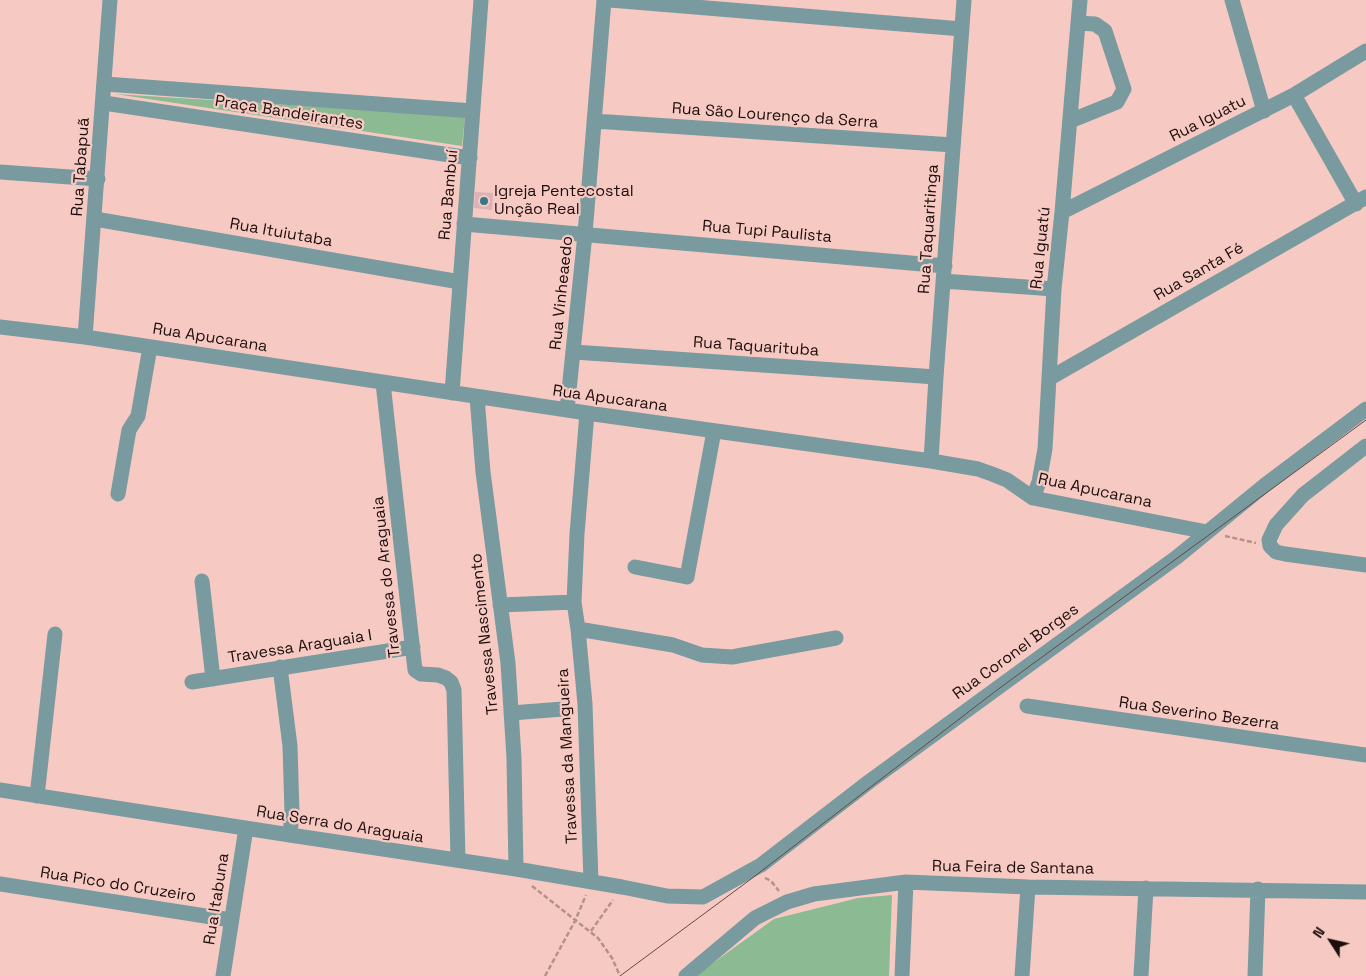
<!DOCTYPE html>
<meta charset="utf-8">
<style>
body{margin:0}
#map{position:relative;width:1366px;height:976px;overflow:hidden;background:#f6cac3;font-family:"Space Grotesk",sans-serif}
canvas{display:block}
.north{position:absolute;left:1306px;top:916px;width:50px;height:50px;-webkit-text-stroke:4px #f6cac3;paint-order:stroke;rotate:305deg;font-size:14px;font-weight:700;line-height:20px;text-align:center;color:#1d0e0c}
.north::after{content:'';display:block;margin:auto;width:18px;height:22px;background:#1d0e0c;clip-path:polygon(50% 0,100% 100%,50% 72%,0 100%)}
</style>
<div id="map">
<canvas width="1366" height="976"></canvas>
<div class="north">N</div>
</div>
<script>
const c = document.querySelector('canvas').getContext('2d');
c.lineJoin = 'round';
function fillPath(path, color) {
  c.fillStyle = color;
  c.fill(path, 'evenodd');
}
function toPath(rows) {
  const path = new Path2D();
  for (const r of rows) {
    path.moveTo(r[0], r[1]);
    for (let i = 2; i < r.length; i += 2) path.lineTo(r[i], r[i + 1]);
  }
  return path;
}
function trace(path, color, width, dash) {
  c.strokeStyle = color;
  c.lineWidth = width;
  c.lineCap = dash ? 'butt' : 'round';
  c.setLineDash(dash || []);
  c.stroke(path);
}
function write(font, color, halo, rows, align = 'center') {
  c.font = font + ' "Space Grotesk",sans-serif';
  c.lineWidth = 4.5;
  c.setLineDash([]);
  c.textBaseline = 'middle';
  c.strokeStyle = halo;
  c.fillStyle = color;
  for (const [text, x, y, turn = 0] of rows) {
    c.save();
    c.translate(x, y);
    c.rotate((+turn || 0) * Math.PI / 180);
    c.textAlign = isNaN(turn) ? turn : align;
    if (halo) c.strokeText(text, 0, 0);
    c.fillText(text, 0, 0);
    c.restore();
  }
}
fillPath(toPath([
 [115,94,465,116,462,146],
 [892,895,889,976,695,976,774,919,858,898]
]), '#8cba92');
fillPath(toPath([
 [475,192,493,193,492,210,474,208]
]), '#dcb1b7');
trace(toPath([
 [1225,536,1256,543],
 [765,878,771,881,779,891],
 [532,886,598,938,612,958,620,976],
 [591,931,613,900],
 [545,976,575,921,586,895]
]), '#b5918c', 2.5, [5, 2.5]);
trace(toPath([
 [610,0,962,29],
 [1232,0,1264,111],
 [105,84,473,111],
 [1294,95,1356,204],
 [104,103,470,158],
 [594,121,953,145],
 [1070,121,1117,102,1124,89,1105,31,1095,24,1078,23],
 [0,172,98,179],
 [1062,212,1294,95,1366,51],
 [95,219,460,282],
 [464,224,945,266],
 [943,281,1054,289],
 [0,327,85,337,587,413,931,461,978,469,992,474,1007,480,1033,498,1207,532],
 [85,337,110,0],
 [574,352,936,377],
 [1050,378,1366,197],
 [383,383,415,670,421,674,438,675,446,678,451,682,454,690,458,860],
 [452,393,481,0],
 [477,397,483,472,508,663,514,758,516,869],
 [567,410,585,234,604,0],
 [587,413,577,534,574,602,578,629,585,704,591,882],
 [1366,446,1303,495,1276,525,1269,540,1270,546,1276,552,1285,554,1366,565],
 [931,461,936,377,964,0],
 [118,494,129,430,138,416,150,347],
 [1033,498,1039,482,1045,449,1054,289,1062,212,1080,0],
 [635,567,687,577,714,431],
 [202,581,213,679],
 [500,605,574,602],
 [578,629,673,645,702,655,732,657,836,638],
 [280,667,290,746,292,813,290,835],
 [192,682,413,647],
 [1027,706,1366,755],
 [511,713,563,709],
 [0,790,290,835,516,869,622,887,667,896,703,897,761,865,870,781,1177,557,1265,485,1366,409],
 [37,796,55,634],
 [0,884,231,920],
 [223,976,246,828],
 [686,976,755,918,787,902,814,894,906,882,1028,887,1366,892],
 [902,976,906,882],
 [1022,976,1028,887],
 [1141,976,1146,888],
 [1255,976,1258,889]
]), '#799a9f', 15);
trace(toPath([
 [620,976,751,879,997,690,1366,420]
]), '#634b47', 1);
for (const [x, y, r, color] of [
 [484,201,5,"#337a85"]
]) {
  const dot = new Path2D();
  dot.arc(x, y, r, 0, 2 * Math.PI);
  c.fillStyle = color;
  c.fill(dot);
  trace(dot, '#f6cac3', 2);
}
write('16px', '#1d0e0c', '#f6cac3', [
 ["Praça Bandeirantes",289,113,9],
 ["Rua São Lourenço da Serra",775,116,4],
 ["Rua Iguatu",1208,119,-27],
 ["Rua Tabapuã",81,167,-86],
 ["Rua Bambuí",449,195,-85],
 ["Rua Taquaritinga",929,229,-86],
 ["Rua Tupi Paulista",767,232,5],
 ["Rua Ituiutaba",281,233,10],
 ["Rua Iguatú",1041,248,-84],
 ["Rua Santa Fé",1199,272,-30],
 ["Rua Vinheaedo",562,293,-84],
 ["Rua Apucarana",210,338,9],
 ["Rua Taquarituba",756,347,4],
 ["Rua Apucarana",610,399,8],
 ["Rua Apucarana",1095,491,12],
 ["Travessa do Araguaia",387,577,-96],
 ["Travessa Nascimento",485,634,-96],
 ["Travessa Araguaia I",300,647,-9],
 ["Rua Coronel Borges",1016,652,-36],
 ["Rua Severino Bezerra",1199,714,8],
 ["Travessa da Mangueira",568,756,-93],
 ["Rua Serra do Araguaia",340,825,9],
 ["Rua Feira de Santana",1013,868,1],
 ["Rua Pico do Cruzeiro",118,885,9],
 ["Rua Itabuna",217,899,-81]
]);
write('16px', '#1d0e0c', '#f6cac3', [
 ["Igreja Pentecostal",494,192],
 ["Unção Real",494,210]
], 'left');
</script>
